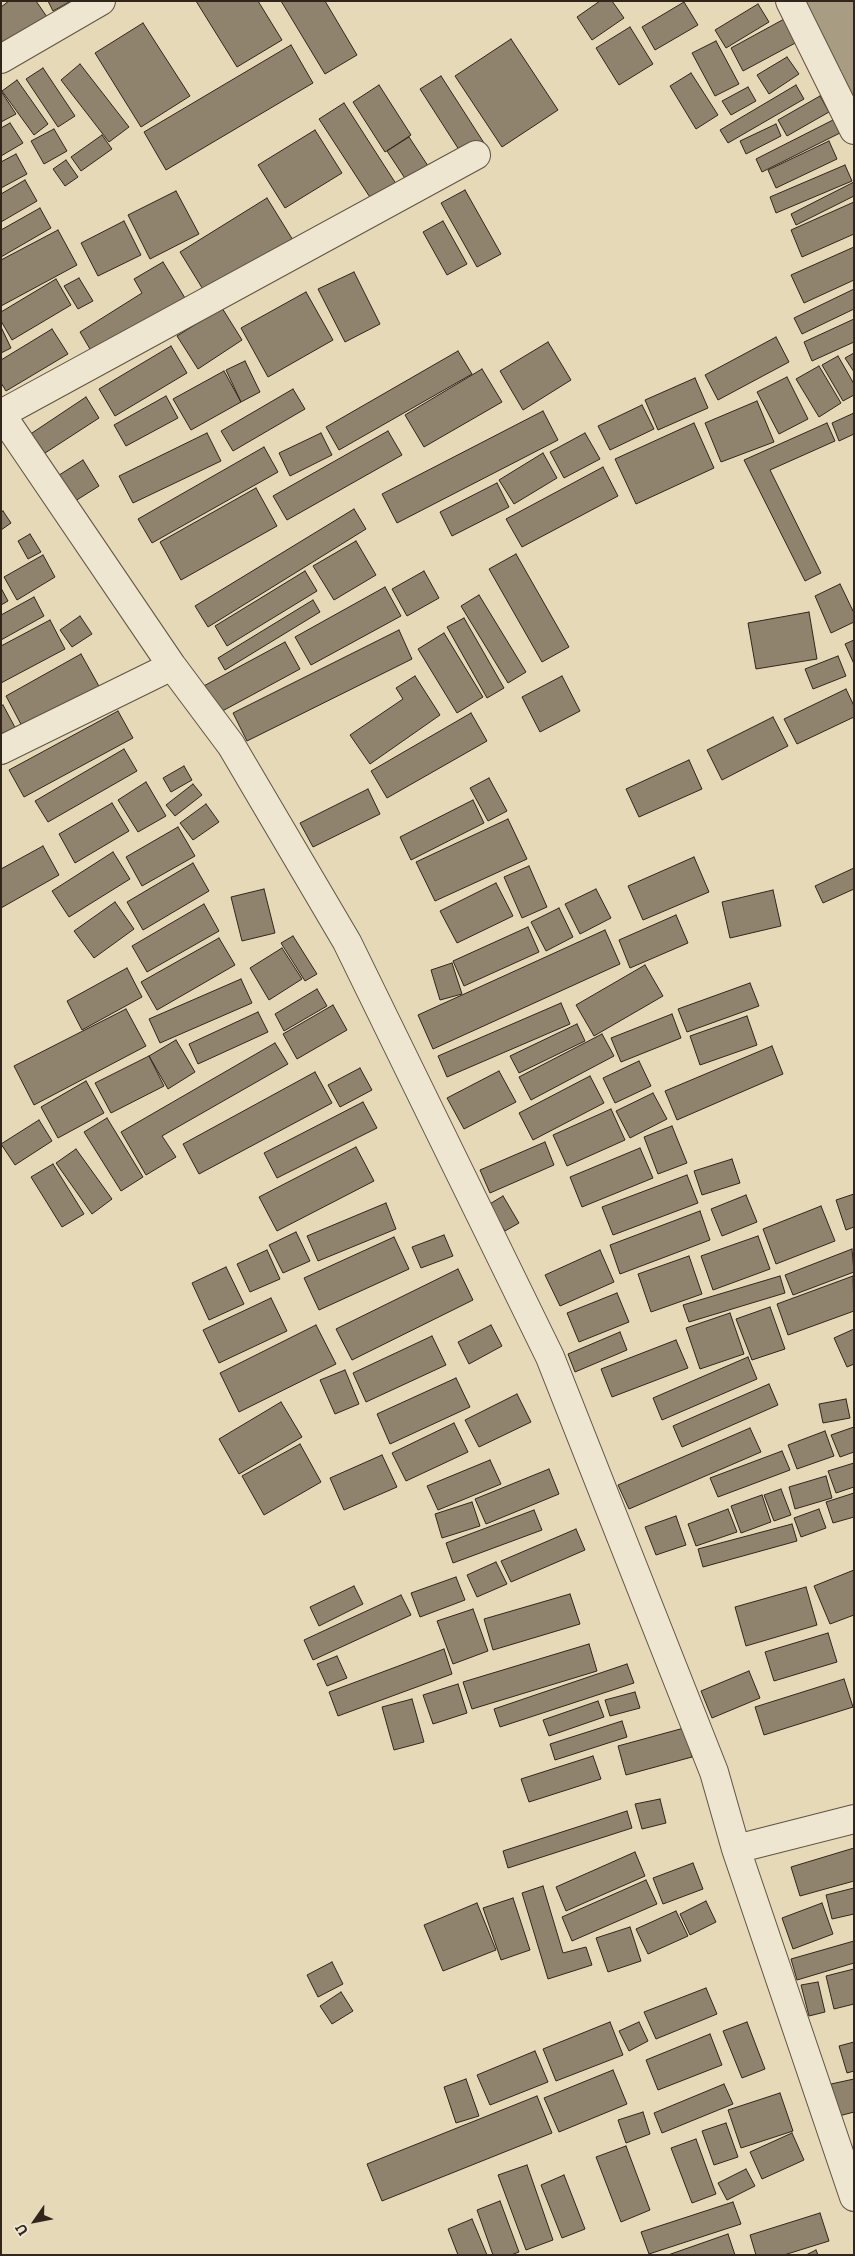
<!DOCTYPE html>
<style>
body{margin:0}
#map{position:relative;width:855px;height:2256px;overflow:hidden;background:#e5d9b8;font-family:"IM FELL DW Pica",serif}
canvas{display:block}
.frame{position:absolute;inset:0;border:2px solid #32261c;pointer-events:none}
.north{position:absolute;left:10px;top:2196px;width:50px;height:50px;-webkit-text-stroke:4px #eee6d1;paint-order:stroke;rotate:237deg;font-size:14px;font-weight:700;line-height:20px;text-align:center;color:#32261c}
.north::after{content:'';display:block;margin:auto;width:18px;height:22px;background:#32261c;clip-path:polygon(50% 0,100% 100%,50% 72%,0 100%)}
</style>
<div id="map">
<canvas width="855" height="2256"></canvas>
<div class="frame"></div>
<div class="north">U</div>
</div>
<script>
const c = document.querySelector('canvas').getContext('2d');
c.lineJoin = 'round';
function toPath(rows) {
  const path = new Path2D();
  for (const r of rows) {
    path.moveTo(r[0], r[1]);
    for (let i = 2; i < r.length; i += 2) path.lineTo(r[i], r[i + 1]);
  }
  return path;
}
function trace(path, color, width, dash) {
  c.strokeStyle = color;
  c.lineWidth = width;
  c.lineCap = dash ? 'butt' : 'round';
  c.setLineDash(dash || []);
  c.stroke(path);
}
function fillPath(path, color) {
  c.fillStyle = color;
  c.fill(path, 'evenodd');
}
trace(toPath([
 [819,1,854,76]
]), '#a89c83', 64);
const building = toPath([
 [9,1,36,1,47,17,1,47,1,7,9,1],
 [48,1,71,1,53,11,48,1],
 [196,1,258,1,282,40,237,67,196,1],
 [281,1,325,1,357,55,325,74,281,1],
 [600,1,612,1,624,18,592,40,577,17,600,1],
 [684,2,698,25,655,50,642,27,684,2],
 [758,4,769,22,726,48,715,30,758,4],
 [786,18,799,41,743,71,731,48,786,18],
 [143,23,190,96,141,127,95,53,143,23],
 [630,27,653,64,619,85,596,48,630,27],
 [511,39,558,110,502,147,455,76,511,39],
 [716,41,739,84,715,96,692,53,716,41],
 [291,45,313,83,166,170,144,132,291,45],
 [787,57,799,74,769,94,757,75,787,57],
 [80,64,129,127,109,142,61,80,80,64],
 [43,68,75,116,58,127,26,79,43,68],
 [691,73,718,115,696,129,670,86,691,73],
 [441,76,484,143,463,156,420,89,441,76],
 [17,80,48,124,34,135,2,91,17,80],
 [379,85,411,135,385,152,353,102,379,85],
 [796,85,804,99,728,143,720,130,796,85],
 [748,87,756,101,731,115,722,101,748,87],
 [1,91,16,114,1,122,1,91],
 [820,96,829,112,787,136,778,120,820,96],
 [344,103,400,190,375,205,319,119,344,103],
 [833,120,840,133,762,172,756,159,833,120],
 [10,123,23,143,1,156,1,128,10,123],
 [776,124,781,136,746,154,740,141,776,124],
 [54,129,67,151,44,164,31,141,54,129],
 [315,130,342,173,285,208,258,165,315,130],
 [102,135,112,149,81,171,71,157,102,135],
 [409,137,434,175,412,189,387,151,409,137],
 [829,141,837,159,776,188,768,170,829,141],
 [16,154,27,174,1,188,1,162,16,154],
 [66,160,78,177,65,186,53,169,66,160],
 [845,165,852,181,776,213,770,197,845,165],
 [25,180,37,201,1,222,1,194,25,180],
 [854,182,854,196,796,225,791,214,854,182],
 [465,190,501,254,477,267,441,203,465,190],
 [176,191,199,234,150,259,128,215,176,191],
 [267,198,296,245,209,299,180,252,267,198],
 [854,202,854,234,802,257,791,230,854,202],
 [40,208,51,228,1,257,1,230,40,208],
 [124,221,141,255,98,276,81,243,124,221],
 [443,221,467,264,447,275,423,232,443,221],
 [58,230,77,265,1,306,1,260,58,230],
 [854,247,854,280,804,303,791,275,854,247],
 [163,262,188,303,97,361,80,332,142,293,134,279,163,262],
 [354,272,380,324,345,342,318,289,354,272],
 [79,278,93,301,78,309,64,286,79,278],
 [56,279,71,305,12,340,1,321,1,312,56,279],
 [854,289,854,309,802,334,794,318,854,289],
 [306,292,333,340,268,377,241,328,306,292],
 [222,308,242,340,198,369,177,336,222,308],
 [854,319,854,342,812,361,804,342,854,319],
 [1,327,11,348,1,353,1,327],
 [52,329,68,354,6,391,1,383,1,360,52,329],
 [776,337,789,362,718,400,705,375,776,337],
 [548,342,571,380,523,410,500,371,548,342],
 [171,346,187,373,115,416,99,389,171,346],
 [458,351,472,374,339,450,326,427,458,351],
 [854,353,854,372,845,358,854,353],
 [838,356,854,384,854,395,843,401,822,365,838,356],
 [245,361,260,392,241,402,226,370,245,361],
 [819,366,841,403,819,417,796,379,819,366],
 [482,369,502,402,424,447,405,415,482,369],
 [224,371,241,402,191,430,173,399,224,371],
 [787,377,808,419,779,434,757,392,787,377],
 [695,378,708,408,658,430,645,400,695,378],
 [293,389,305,409,233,451,221,431,293,389],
 [166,396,178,418,126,446,114,425,166,396],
 [86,397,99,418,42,455,29,435,86,397],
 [757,401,774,442,721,462,705,423,757,401],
 [642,405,654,429,610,450,598,426,642,405],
 [543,411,558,440,397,523,382,494,543,411],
 [854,413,854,434,839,441,832,423,854,413],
 [694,423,714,468,636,504,615,459,694,423],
 [827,423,835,441,770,470,821,573,805,581,744,460,827,423],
 [388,431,402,455,287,520,273,496,388,431],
 [207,433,221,461,133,503,119,476,207,433],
 [321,433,332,455,290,476,279,453,321,433],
 [585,433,600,459,564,478,550,452,585,433],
 [264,447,278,472,152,543,138,519,264,447],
 [543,453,557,478,514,504,499,480,543,453],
 [83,460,99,486,72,503,56,477,83,460],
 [603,467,618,496,522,547,506,519,603,467],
 [497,483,509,507,452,536,440,512,497,483],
 [256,488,277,526,181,580,160,542,256,488],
 [354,509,366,529,208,627,195,606,354,509],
 [3,511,11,523,1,530,1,512,3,511],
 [30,534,41,552,28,559,18,541,30,534],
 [356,541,376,575,334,600,313,566,356,541],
 [516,554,569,647,542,662,489,569,516,554],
 [43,555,55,577,17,600,4,577,43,555],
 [305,571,317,591,227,646,215,626,305,571],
 [424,571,439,598,407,616,392,589,424,571],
 [840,584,854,613,854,622,831,633,815,596,840,584],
 [385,587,401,616,311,665,295,637,385,587],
 [1,588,8,601,1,605,1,588],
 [479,595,526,672,508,683,461,606,479,595],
 [34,597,44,616,1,640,1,615,34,597],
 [313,600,320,612,225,670,218,658,313,600],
 [809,612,817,659,756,669,748,623,809,612],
 [80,616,92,634,72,647,60,630,80,616],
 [464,618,504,688,487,698,447,627,464,618],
 [50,620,65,649,1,683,1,646,50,620],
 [399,630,412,659,247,741,233,713,399,630],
 [444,633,483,697,457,713,418,649,444,633],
 [854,640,854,664,845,644,854,640],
 [285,642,300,669,215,715,200,688,285,642],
 [81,654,100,688,24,730,6,696,81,654],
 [838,656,846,676,813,689,805,669,838,656],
 [415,676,440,715,370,764,350,735,403,699,396,688,415,676],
 [562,676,580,711,540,732,522,697,562,676],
 [846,689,854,706,854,717,797,744,784,719,846,689],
 [3,705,18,733,1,742,1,706,3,705],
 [118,711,133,738,24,797,9,770,118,711],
 [471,713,487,741,387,798,371,771,471,713],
 [773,717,788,746,722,780,707,750,773,717],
 [124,749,137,771,48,822,35,801,124,749],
 [689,760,702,789,639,817,626,789,689,760],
 [184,766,192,780,171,792,163,778,184,766],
 [489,778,507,811,488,821,470,788,489,778],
 [146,782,166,816,138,832,118,800,146,782],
 [193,784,202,795,175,816,166,805,193,784],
 [368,789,380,814,313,847,300,823,368,789],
 [473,800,484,823,411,860,400,837,473,800],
 [112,803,129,831,75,863,59,834,112,803],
 [206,804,219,822,193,840,180,823,206,804],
 [508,819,527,859,435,901,416,862,508,819],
 [178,827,195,856,142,886,126,857,178,827],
 [43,846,59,875,1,908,1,869,43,846],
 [113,852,130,879,69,917,52,891,113,852],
 [694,857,709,892,643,920,628,886,694,857],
 [193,863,209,891,143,930,127,902,193,863],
 [529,866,547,907,522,918,504,877,529,866],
 [854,868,854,889,823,903,815,886,854,868],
 [496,883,513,916,457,943,440,911,496,883],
 [264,889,275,933,242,941,231,897,264,889],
 [596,889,611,918,580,934,565,904,596,889],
 [773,890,781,926,730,938,722,902,773,890],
 [115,902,134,929,94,958,74,931,115,902],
 [204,904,219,931,147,972,132,946,204,904],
 [559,908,573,937,546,951,531,922,559,908],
 [676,915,688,943,630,968,619,940,676,915],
 [528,927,539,952,464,986,453,961,528,927],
 [605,930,620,964,433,1049,418,1015,605,930],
 [293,936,317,974,305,981,281,943,293,936],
 [219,938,235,965,157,1010,141,982,219,938],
 [282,948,302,979,269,1000,250,968,282,948],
 [452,963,462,994,440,1000,431,970,452,963],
 [645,965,663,996,594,1036,576,1005,645,965],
 [127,968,142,997,82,1030,67,1001,127,968],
 [241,979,252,1003,160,1043,149,1019,241,979],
 [750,983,759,1006,687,1032,678,1009,750,983],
 [317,989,327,1006,284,1031,275,1014,317,989],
 [561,1003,570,1024,447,1077,438,1056,561,1003],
 [333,1005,347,1030,297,1059,283,1034,333,1005],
 [126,1009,146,1046,34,1105,14,1066,126,1009],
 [258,1012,268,1032,198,1064,189,1044,258,1012],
 [672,1014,681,1038,621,1062,611,1038,672,1014],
 [747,1016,757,1045,700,1065,690,1036,747,1016],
 [577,1024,585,1041,519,1073,510,1056,577,1024],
 [602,1034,614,1056,531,1100,519,1077,602,1034],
 [176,1040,195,1072,168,1089,149,1056,176,1040],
 [275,1043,288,1064,162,1136,176,1157,146,1175,121,1132,275,1043],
 [772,1046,783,1074,677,1120,665,1091,772,1046],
 [149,1056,164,1086,111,1113,95,1083,149,1056],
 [639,1061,651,1086,615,1103,603,1078,639,1061],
 [360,1068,372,1090,340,1107,328,1085,360,1068],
 [499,1071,516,1102,464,1129,447,1098,499,1071],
 [315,1072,332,1103,199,1174,183,1144,315,1072],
 [590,1076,604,1103,533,1140,519,1113,590,1076],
 [86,1081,104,1113,58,1138,41,1107,86,1081],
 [653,1093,667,1119,630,1138,616,1111,653,1093],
 [363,1102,377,1128,277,1178,264,1153,363,1102],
 [611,1109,625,1140,567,1166,553,1135,611,1109],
 [107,1118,143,1177,121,1191,84,1132,107,1118],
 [39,1120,52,1141,15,1165,1,1144,39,1120],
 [672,1126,687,1163,658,1174,644,1137,672,1126],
 [545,1142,554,1165,490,1193,480,1170,545,1142],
 [356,1147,374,1181,277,1231,259,1197,356,1147],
 [640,1148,653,1178,582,1207,570,1177,640,1148],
 [76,1149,112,1199,92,1214,56,1163,76,1149],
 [732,1159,740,1183,702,1195,694,1171,732,1159],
 [53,1164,84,1214,62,1227,31,1177,53,1164],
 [687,1175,698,1203,613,1235,602,1207,687,1175],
 [854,1194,854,1227,846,1230,836,1200,854,1194],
 [746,1195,757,1222,722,1236,711,1209,746,1195],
 [503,1196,519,1223,505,1231,488,1205,503,1196],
 [386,1203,396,1229,318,1261,307,1236,386,1203],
 [821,1206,835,1241,776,1264,763,1229,821,1206],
 [700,1211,710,1240,620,1274,610,1245,700,1211],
 [296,1232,310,1261,283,1273,269,1245,296,1232],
 [444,1235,453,1256,421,1268,412,1247,444,1235],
 [758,1236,770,1269,713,1290,701,1256,758,1236],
 [394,1237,409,1269,319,1310,304,1278,394,1237],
 [852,1249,854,1272,793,1295,785,1275,852,1249],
 [267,1250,280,1279,250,1292,237,1264,267,1250],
 [600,1250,614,1282,560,1306,545,1275,600,1250],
 [689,1256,702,1294,651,1312,638,1274,689,1256],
 [226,1267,244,1304,209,1320,192,1283,226,1267],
 [458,1269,473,1300,352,1360,336,1329,458,1269],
 [780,1276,785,1293,689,1322,683,1305,780,1276],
 [853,1276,854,1311,788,1335,777,1304,853,1276],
 [617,1293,629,1322,579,1342,567,1313,617,1293],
 [271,1298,287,1331,219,1363,203,1330,271,1298],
 [770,1307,785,1349,752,1360,736,1319,770,1307],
 [730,1313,744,1354,700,1369,686,1328,730,1313],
 [316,1325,336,1364,239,1412,220,1373,316,1325],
 [491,1325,502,1346,469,1364,458,1342,491,1325],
 [854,1329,854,1364,847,1367,834,1338,854,1329],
 [620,1332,627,1350,575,1372,568,1354,620,1332],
 [432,1336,446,1365,366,1402,353,1373,432,1336],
 [676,1340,688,1368,612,1397,601,1369,676,1340],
 [748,1357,757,1379,662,1420,653,1398,748,1357],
 [345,1370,359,1404,335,1414,320,1380,345,1370],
 [456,1378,470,1407,390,1444,377,1414,456,1378],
 [769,1384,778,1405,682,1447,673,1426,769,1384],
 [517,1394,531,1422,479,1447,465,1420,517,1394],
 [846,1399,850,1418,823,1423,819,1404,846,1399],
 [281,1402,302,1437,239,1474,219,1439,281,1402],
 [454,1423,468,1452,406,1481,392,1453,454,1423],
 [854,1427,854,1452,840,1457,831,1435,854,1427],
 [750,1428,761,1452,629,1509,618,1485,750,1428],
 [825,1431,834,1456,797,1469,788,1445,825,1431],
 [300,1444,321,1482,264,1515,242,1476,300,1444],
 [782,1451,790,1470,718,1497,710,1478,782,1451],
 [382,1455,397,1487,344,1510,330,1478,382,1455],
 [490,1460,501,1484,438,1510,427,1486,490,1460],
 [854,1463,854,1487,836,1493,828,1471,854,1463],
 [549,1469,559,1494,486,1524,475,1499,549,1469],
 [826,1476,832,1498,795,1509,789,1487,826,1476],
 [781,1489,791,1515,774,1521,764,1495,781,1489],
 [854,1493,854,1517,833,1523,826,1502,854,1493],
 [762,1495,771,1522,741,1533,731,1506,762,1495],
 [472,1502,480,1526,442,1538,435,1514,472,1502],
 [728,1509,737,1532,696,1546,688,1524,728,1509],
 [819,1509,826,1528,801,1537,794,1518,819,1509],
 [534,1510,542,1530,453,1563,446,1543,534,1510],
 [676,1516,686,1545,656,1555,645,1527,676,1516],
 [792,1524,797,1541,703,1567,698,1549,792,1524],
 [576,1529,585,1550,511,1582,501,1561,576,1529],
 [496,1562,507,1584,477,1597,467,1575,496,1562],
 [854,1570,854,1615,830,1624,814,1586,854,1570],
 [456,1577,465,1600,420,1617,411,1593,456,1577],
 [354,1586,363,1604,319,1626,310,1607,354,1586],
 [806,1587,817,1625,746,1646,735,1607,806,1587],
 [570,1594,580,1624,493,1650,484,1619,570,1594],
 [401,1595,411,1615,313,1660,304,1640,401,1595],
 [473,1609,488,1651,453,1664,437,1621,473,1609],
 [828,1633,837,1662,774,1681,765,1652,828,1633],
 [589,1644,597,1671,472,1709,463,1682,589,1644],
 [444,1649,452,1674,338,1716,329,1692,444,1649],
 [337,1656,347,1678,327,1686,317,1664,337,1656],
 [627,1664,634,1683,500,1727,494,1709,627,1664],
 [749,1671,760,1698,712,1718,701,1691,749,1671],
 [844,1679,853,1707,764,1735,755,1707,844,1679],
 [458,1684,467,1713,433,1724,423,1695,458,1684],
 [635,1692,640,1708,610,1716,605,1700,635,1692],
 [412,1699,424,1742,394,1750,382,1707,412,1699],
 [598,1701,604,1717,549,1736,543,1720,598,1701],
 [622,1721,627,1737,555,1760,550,1744,622,1721],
 [684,1728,692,1757,626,1775,618,1746,684,1728],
 [593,1756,601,1779,529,1802,521,1779,593,1756],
 [660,1799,666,1823,642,1829,635,1804,660,1799],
 [627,1811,632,1828,508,1868,503,1851,627,1811],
 [854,1848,854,1881,800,1896,791,1867,854,1848],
 [635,1852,645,1876,566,1911,556,1887,635,1852],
 [693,1863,703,1889,663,1904,653,1878,693,1863],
 [646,1880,657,1904,572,1941,562,1917,646,1880],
 [543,1886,563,1953,586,1947,592,1965,548,1979,522,1893,543,1886],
 [854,1888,854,1914,832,1919,826,1895,854,1888],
 [513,1898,530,1950,501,1960,483,1908,513,1898],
 [706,1901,716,1922,690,1935,680,1914,706,1901],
 [477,1903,496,1950,443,1971,424,1925,477,1903],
 [822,1903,833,1934,793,1949,782,1918,822,1903],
 [676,1911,688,1936,648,1954,636,1929,676,1911],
 [630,1927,641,1961,608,1972,596,1938,630,1927],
 [854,1941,854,1963,797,1980,791,1959,854,1941],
 [332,1962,343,1984,318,1997,307,1975,332,1962],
 [854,1969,854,2004,834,2009,826,1976,854,1969],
 [818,1982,825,2012,809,2016,801,1985,818,1982],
 [706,1988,717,2014,656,2039,644,2012,706,1988],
 [341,1992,353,2011,332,2024,320,2006,341,1992],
 [610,2022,623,2055,556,2081,543,2049,610,2022],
 [639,2022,648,2041,629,2051,619,2031,639,2022],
 [747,2022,765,2069,742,2078,723,2031,747,2022],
 [710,2034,722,2065,658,2090,646,2060,710,2034],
 [854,2042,854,2071,847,2073,839,2046,854,2042],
 [535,2051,548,2082,490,2105,477,2075,535,2051],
 [613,2070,627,2104,559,2132,544,2098,613,2070],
 [466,2079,479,2116,456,2123,444,2087,466,2079],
 [854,2079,854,2112,839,2116,831,2084,854,2079],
 [724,2084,733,2104,662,2133,654,2113,724,2084],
 [780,2093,793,2131,741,2148,728,2110,780,2093],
 [537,2096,552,2133,382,2201,367,2164,537,2096],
 [643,2112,650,2134,626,2143,618,2120,643,2112],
 [726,2123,738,2157,714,2165,702,2131,726,2123],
 [792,2133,804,2160,762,2179,750,2152,792,2133],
 [696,2139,716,2194,692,2203,671,2148,696,2139],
 [626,2146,650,2210,621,2222,596,2157,626,2146],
 [527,2165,553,2240,526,2250,498,2175,527,2165],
 [746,2169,755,2186,727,2200,718,2183,746,2169],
 [564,2175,585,2229,562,2238,541,2185,564,2175],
 [500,2201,519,2252,511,2255,493,2255,477,2210,500,2201],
 [733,2202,741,2224,649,2254,641,2232,733,2202],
 [820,2213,829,2241,784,2255,756,2255,750,2235,820,2213],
 [472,2219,487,2255,458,2255,448,2229,472,2219],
 [728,2234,735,2255,668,2255,728,2234],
 [816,2250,818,2255,806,2255,816,2250]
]);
fillPath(building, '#8f836d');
trace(building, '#32261c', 1);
const street = toPath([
 [790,1,854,130],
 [1,59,101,1],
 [1,414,172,666,231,745,347,942,550,1357,714,1772,736,1849,854,2197],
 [1,414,476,155],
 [1,750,172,666],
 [736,1849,854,1819]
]);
trace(street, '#5f5343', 30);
trace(street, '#eee6d1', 28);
</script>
